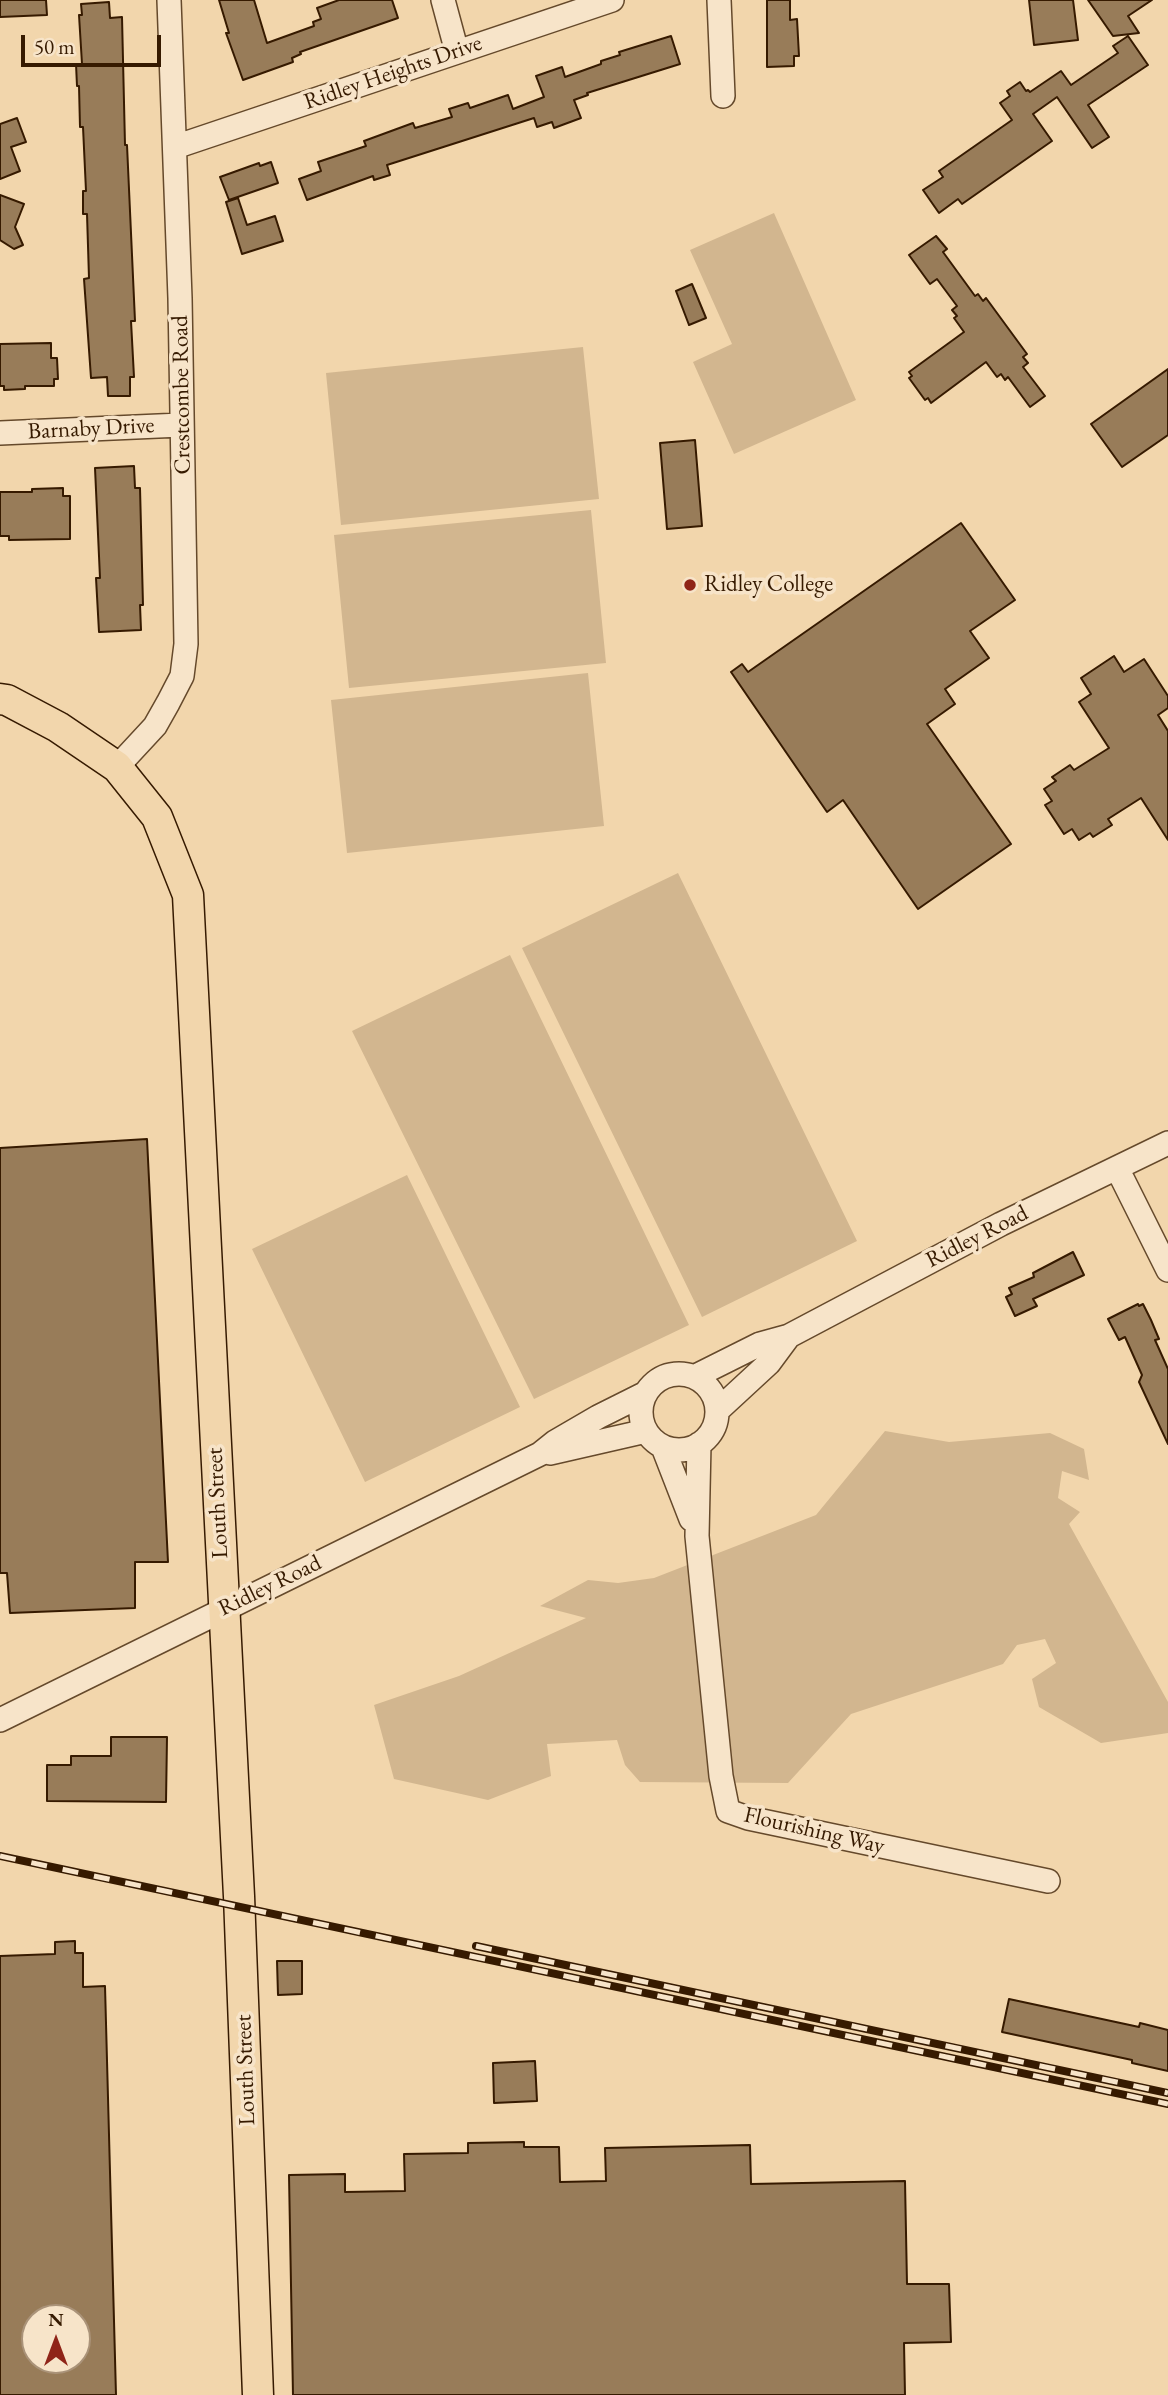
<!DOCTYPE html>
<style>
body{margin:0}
#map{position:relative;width:1168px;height:2395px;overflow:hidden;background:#f2d6ac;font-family:"EB Garamond",serif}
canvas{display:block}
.north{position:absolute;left:21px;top:2304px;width:70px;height:70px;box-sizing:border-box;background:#f7e4c9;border:2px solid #aa9379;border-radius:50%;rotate:0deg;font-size:19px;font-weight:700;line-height:28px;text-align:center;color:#361a00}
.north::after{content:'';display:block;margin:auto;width:24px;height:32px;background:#8f2418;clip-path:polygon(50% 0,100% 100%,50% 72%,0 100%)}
.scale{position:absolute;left:21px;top:35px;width:140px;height:32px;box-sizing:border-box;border:4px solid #361a00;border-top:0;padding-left:9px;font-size:21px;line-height:24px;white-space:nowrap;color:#361a00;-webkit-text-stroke:5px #f7e4c9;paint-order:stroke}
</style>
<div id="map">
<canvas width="1168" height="2395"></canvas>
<div class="north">N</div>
<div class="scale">50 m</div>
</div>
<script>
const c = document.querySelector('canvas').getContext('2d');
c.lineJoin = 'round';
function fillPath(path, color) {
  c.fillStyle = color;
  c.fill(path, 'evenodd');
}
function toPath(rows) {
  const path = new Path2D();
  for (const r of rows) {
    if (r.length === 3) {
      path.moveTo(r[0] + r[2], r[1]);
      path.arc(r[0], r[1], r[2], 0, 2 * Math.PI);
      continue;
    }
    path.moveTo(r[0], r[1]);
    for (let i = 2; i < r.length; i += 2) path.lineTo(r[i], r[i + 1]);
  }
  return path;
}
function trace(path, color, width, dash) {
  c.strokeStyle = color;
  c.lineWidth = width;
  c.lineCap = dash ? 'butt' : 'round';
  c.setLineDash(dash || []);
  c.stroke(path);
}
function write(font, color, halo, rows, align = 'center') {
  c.font = font + ' "EB Garamond",serif';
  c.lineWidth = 7;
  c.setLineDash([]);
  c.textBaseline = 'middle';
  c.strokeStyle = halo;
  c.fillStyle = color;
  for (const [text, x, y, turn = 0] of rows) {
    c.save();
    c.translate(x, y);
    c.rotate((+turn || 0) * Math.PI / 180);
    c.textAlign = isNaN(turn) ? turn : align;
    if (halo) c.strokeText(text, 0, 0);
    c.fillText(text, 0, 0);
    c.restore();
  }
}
fillPath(toPath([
 [774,213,856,400,734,454,693,362,732,344,690,250],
 [583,347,599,499,341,525,326,373],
 [591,510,606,663,349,688,334,535],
 [588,673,604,826,347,853,331,700],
 [678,873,857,1241,702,1317,522,948],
 [510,955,689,1325,534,1399,352,1031],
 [407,1175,520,1407,365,1482,252,1249],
 [885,1431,949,1442,1050,1433,1084,1449,1089,1480,1062,1471,1058,1498,1080,1512,1069,1524,1168,1702,1168,1733,1101,1743,1039,1707,1032,1679,1056,1663,1045,1639,1017,1645,1003,1664,851,1714,788,1783,640,1782,625,1765,617,1740,547,1744,551,1776,488,1800,394,1779,374,1705,459,1676,586,1618,540,1606,588,1580,618,1583,654,1578,816,1515]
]), '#d2b68f');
const building = toPath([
 [0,0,46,0,47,15,0,17,0,0],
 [219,0,254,0,267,43,314,26,313,22,321,19,317,8,339,0,392,0,398,18,300,52,301,54,292,58,293,62,243,80,226,33,229,33,219,0],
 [767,0,790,0,790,20,797,19,799,56,794,56,794,66,767,67,767,0],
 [1029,0,1073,0,1078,40,1034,45,1029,0],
 [1088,0,1152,0,1128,16,1139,33,1113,36,1088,0],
 [109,2,110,18,122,17,125,145,127,145,135,321,131,321,134,377,130,377,130,396,108,396,107,377,91,378,84,279,89,278,87,214,83,214,83,191,86,191,83,127,80,127,79,86,77,86,76,64,82,64,79,15,82,15,81,4,109,2],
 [671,36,680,64,587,93,588,95,574,100,581,118,554,128,552,122,537,127,534,118,387,165,390,175,374,180,373,176,307,200,299,179,321,171,318,162,366,146,364,141,413,123,415,128,452,117,449,109,468,103,470,108,508,95,513,109,544,97,536,76,562,67,565,77,601,64,601,61,620,55,619,52,671,36],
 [1128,36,1148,65,1088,105,1109,137,1092,148,1057,97,1033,114,1052,141,962,204,958,199,939,213,923,190,943,177,939,171,1012,120,1000,103,1010,96,1007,91,1020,82,1026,91,1028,90,1030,92,1061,71,1071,85,1118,53,1113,46,1128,36],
 [17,118,26,142,11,147,20,171,0,179,0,124,17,118],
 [271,162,278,183,229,200,220,177,259,163,260,166,271,162],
 [0,195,24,204,15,227,23,245,14,249,0,240,0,195],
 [238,198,247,225,275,216,283,241,242,254,226,202,238,198],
 [936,236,947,249,943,252,975,296,978,294,983,301,986,298,1027,354,1023,357,1028,363,1023,367,1045,396,1030,407,1008,377,1005,380,1001,374,997,377,986,362,931,403,928,398,925,400,909,378,912,376,909,372,964,332,954,318,957,316,952,310,957,306,937,279,930,284,909,255,936,236],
 [692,284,706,318,689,325,676,291,692,284],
 [51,343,51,358,57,358,58,379,54,379,54,386,25,386,25,389,4,390,4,386,0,386,0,344,51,343],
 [1168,369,1168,435,1122,467,1091,424,1168,369],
 [695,440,702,526,667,529,660,443,695,440],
 [134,466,135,488,140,488,143,605,140,605,141,630,99,632,96,578,100,578,95,468,134,466],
 [63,488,63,496,70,496,70,539,9,540,9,536,0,536,0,492,32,492,32,489,63,488],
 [961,523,1015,600,970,631,989,658,945,689,955,704,927,724,1011,844,918,909,843,800,827,812,731,672,742,664,748,672,961,523],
 [1114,656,1124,672,1144,659,1168,696,1168,708,1158,715,1168,731,1168,840,1141,798,1108,819,1112,825,1093,837,1090,833,1079,840,1072,829,1064,834,1045,805,1052,801,1044,789,1056,781,1052,777,1070,765,1074,770,1109,748,1079,702,1091,694,1081,678,1114,656],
 [147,1139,168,1562,135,1562,135,1608,10,1613,7,1573,0,1573,0,1148,147,1139],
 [1073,1252,1084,1275,1033,1299,1037,1306,1015,1316,1006,1297,1012,1294,1009,1288,1034,1277,1033,1273,1073,1252],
 [1138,1304,1139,1306,1143,1304,1151,1320,1159,1339,1155,1340,1168,1369,1168,1444,1139,1382,1142,1375,1125,1337,1119,1340,1108,1319,1138,1304],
 [111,1737,167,1737,166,1802,47,1801,47,1765,71,1765,71,1756,111,1756,111,1737],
 [75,1941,75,1953,83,1953,83,1987,105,1986,116,2395,0,2395,0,1956,55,1954,55,1942,75,1941],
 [35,2318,77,2318,77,2360,35,2360,35,2318],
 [277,1961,302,1961,302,1994,278,1995,277,1961],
 [1009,1999,1139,2027,1140,2023,1168,2030,1168,2071,1132,2063,1132,2060,1002,2032,1009,1999],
 [535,2061,537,2101,494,2103,493,2063,535,2061],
 [524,2142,524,2147,559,2147,560,2182,606,2181,605,2148,750,2145,751,2184,905,2181,907,2284,949,2284,951,2342,904,2343,905,2395,293,2395,289,2175,345,2174,345,2192,405,2191,404,2154,468,2153,468,2143,524,2142]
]);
fillPath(building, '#987c59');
trace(building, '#361a00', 2);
const minor = toPath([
 [443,0,457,52],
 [719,0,723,96],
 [175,147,612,0],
 [0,433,181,425],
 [117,767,155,726,168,703,182,676,186,644,180,298,169,0],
 [1117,1168,1168,1270],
 [679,1412,38],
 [694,1377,760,1344,789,1336,1001,1224,1168,1143],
 [717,1411,769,1363,789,1336],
 [699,1444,697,1536,721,1776,728,1811,748,1818,1048,1881],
 [663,1447,691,1519],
 [550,1453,646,1431],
 [0,1720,540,1454,555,1442,598,1417,644,1394]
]);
const major = toPath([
 [0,699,7,700,58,727,117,767,157,817,188,895,239,1896,258,2395]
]);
trace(minor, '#65492b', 26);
trace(major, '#361a00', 33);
trace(minor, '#f7e4c9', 23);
trace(major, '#f2d6ac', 30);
const rail = toPath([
 [0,1856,1168,2104],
 [476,1946,1168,2093]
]);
trace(rail, '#361a00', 8);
trace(rail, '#f7e4c9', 5, [16]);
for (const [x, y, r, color] of [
 [690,585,7,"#8f2418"]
]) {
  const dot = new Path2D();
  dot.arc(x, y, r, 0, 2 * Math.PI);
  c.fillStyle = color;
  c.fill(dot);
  trace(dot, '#f7e4c9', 2.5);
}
write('23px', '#361a00', '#f7e4c9', [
 ["Ridley Heights Drive",393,73,-19],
 ["Crestcombe Road",182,395,-91],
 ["Barnaby Drive",91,429,-3],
 ["Ridley Road",977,1237,-27],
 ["Louth Street",218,1503,-93],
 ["Ridley Road",270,1586,-26],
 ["Flourishing Way",814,1831,13],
 ["Louth Street",246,2070,-92]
]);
write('23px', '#361a00', '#f7e4c9', [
 ["Ridley College",704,585]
], 'left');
</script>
